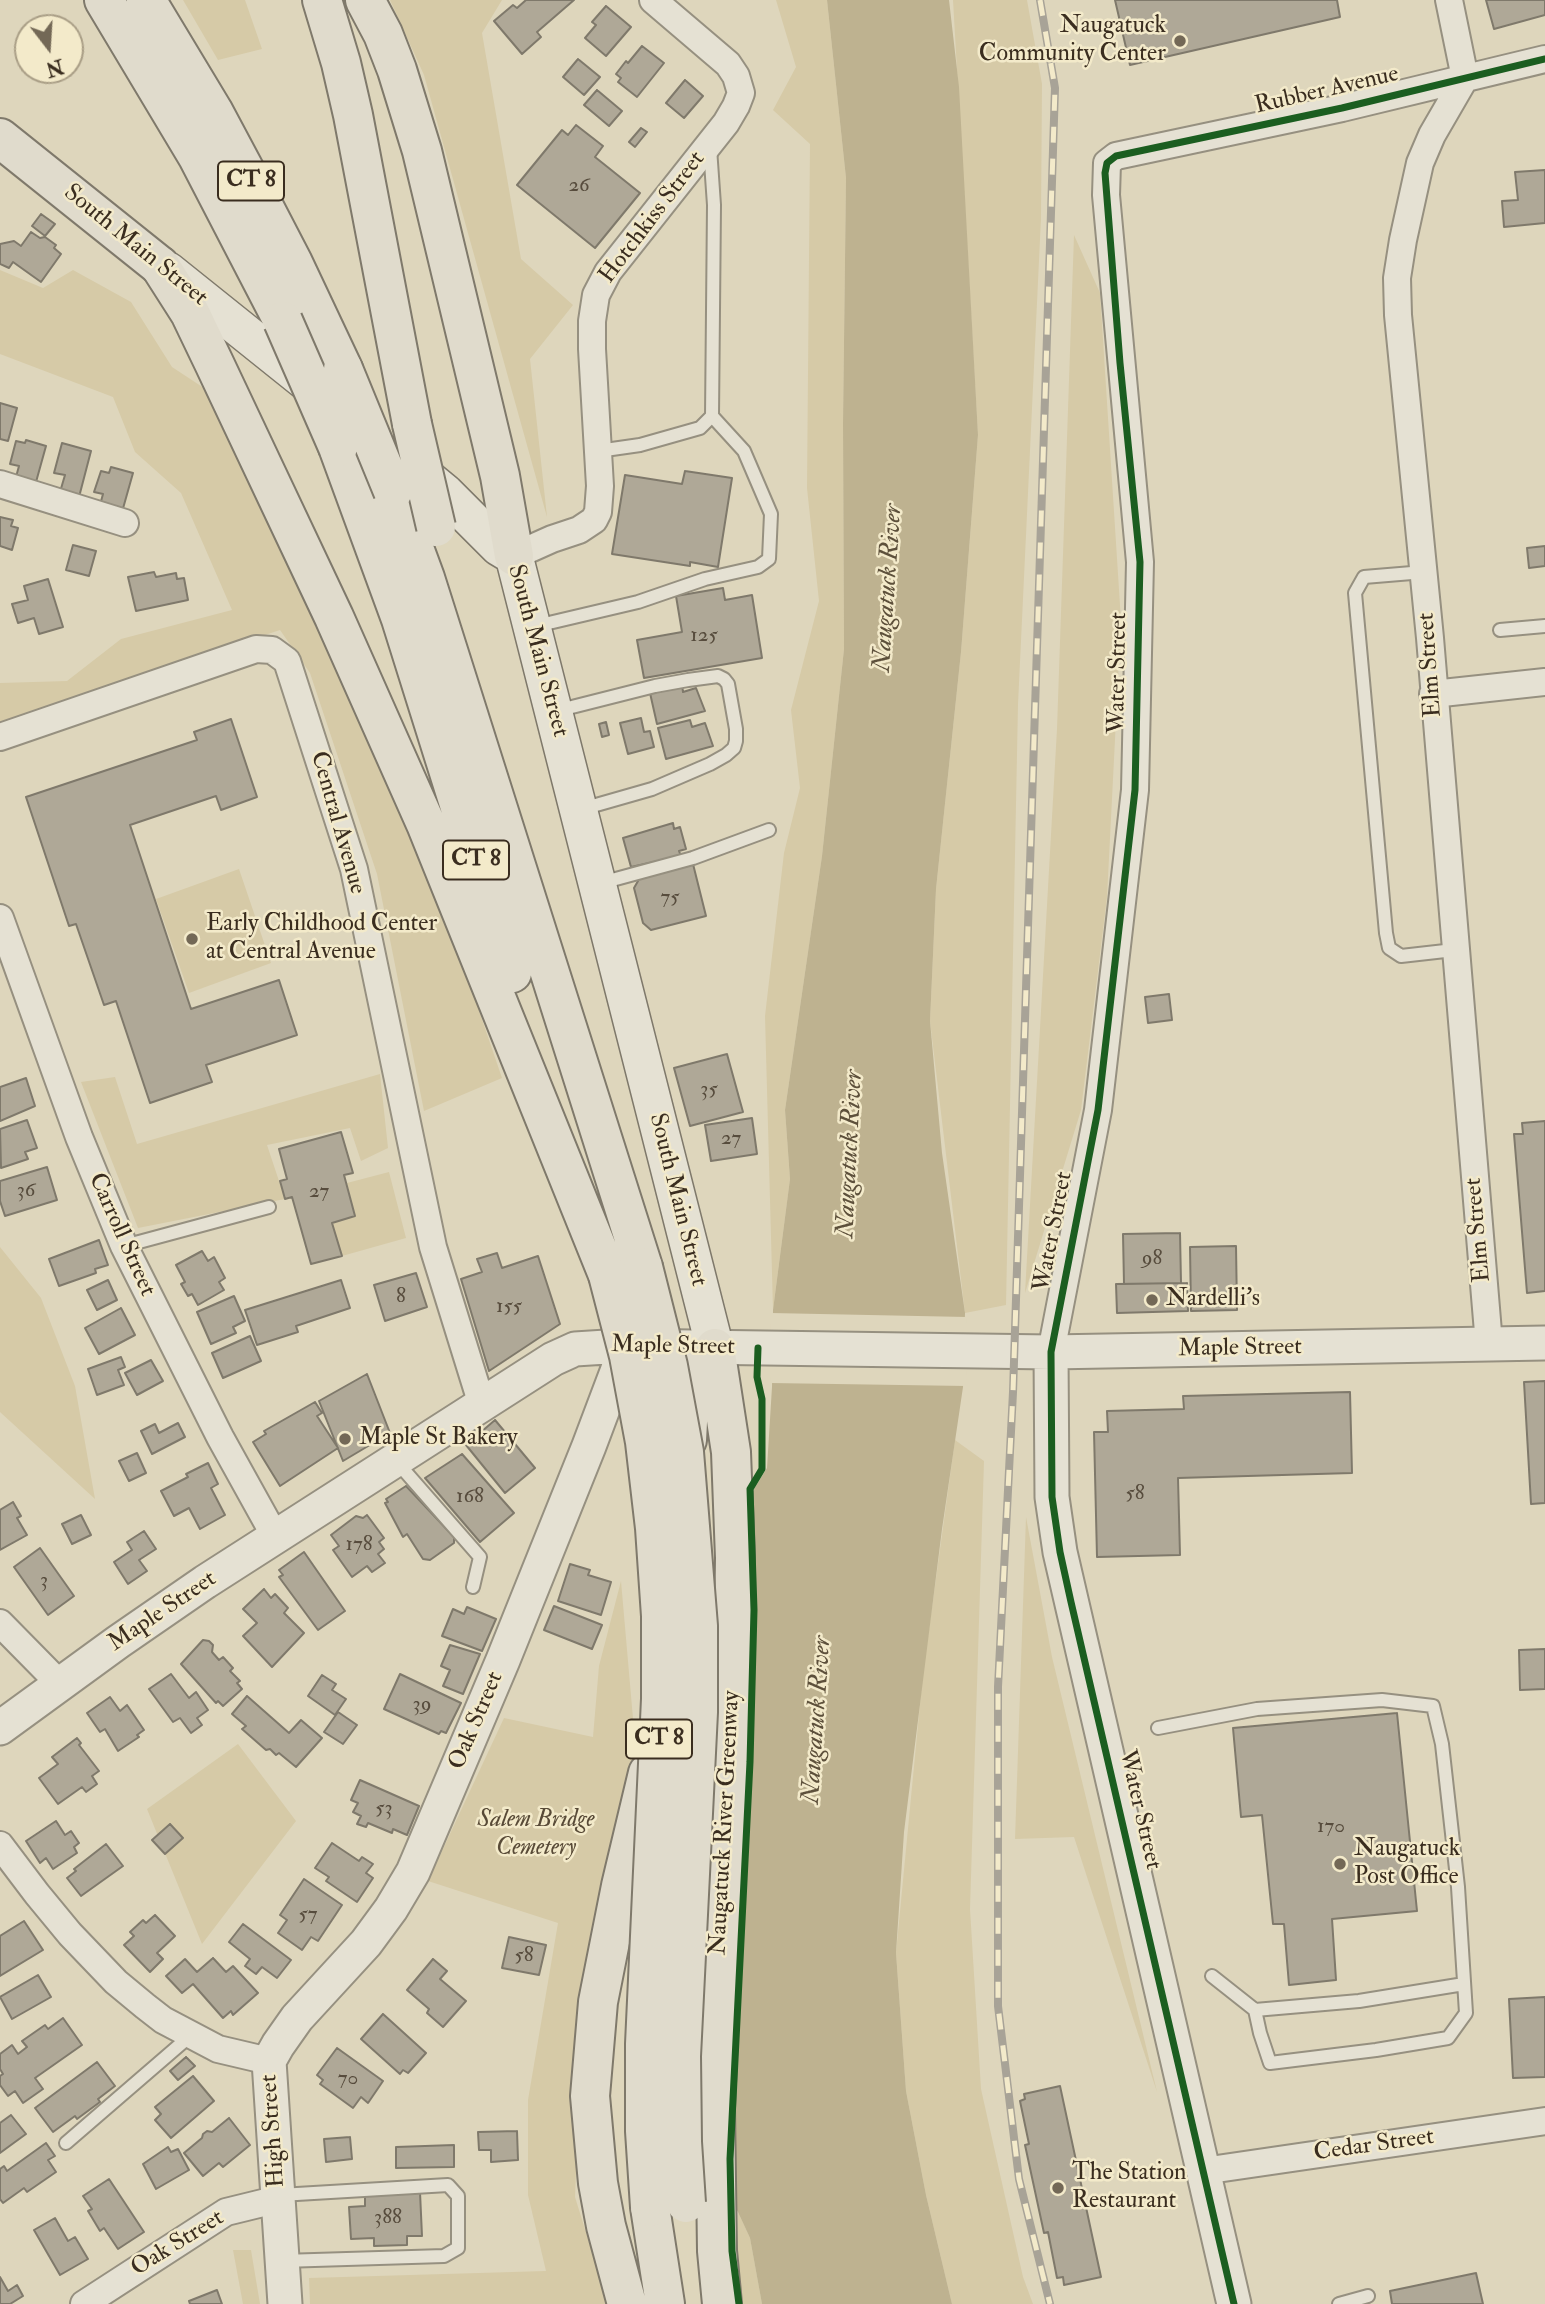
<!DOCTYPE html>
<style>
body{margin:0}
#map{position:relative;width:1545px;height:2304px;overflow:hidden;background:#ded6bc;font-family:"IM FELL Double Pica",serif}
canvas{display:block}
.north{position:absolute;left:14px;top:14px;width:70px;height:70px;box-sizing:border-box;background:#f3eaca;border:2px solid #a99e86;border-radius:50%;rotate:163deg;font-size:19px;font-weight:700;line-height:28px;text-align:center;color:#3a2d1f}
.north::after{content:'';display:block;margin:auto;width:24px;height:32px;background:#736856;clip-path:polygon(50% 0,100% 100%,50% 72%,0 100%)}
</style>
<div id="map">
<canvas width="1545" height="2304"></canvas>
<div class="north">N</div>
</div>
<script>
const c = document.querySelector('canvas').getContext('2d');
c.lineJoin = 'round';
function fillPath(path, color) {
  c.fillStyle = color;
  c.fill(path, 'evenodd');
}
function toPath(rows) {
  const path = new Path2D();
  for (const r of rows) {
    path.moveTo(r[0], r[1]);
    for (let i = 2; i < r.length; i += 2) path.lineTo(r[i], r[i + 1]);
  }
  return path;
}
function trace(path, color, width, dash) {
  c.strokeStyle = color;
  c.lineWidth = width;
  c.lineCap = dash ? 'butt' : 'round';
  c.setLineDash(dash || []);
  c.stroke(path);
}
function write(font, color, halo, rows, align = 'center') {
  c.font = font + ' "IM FELL Double Pica",serif';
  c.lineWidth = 5;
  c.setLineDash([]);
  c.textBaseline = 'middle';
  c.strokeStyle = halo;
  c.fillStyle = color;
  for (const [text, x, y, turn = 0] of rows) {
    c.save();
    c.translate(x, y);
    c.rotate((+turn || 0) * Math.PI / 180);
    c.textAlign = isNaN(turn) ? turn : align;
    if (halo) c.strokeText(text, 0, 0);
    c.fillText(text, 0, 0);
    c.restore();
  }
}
fillPath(toPath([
 [183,0,245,0,262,49,218,60],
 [390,0,502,0,482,33,521,259,573,305,530,359,547,517,424,75],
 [776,0,827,0,846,178,843,423,844,649,822,856,785,1110,790,1179,773,1310,765,1016,784,853,800,788,791,710,819,601,807,488,810,144,773,110,796,67],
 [953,0,1027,0,1042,84,1041,218,1018,704,1006,1305,965,1313,930,1021,936,889,961,652,978,435],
 [1074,235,1100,293,1121,621,1107,897,1081,1110,1025,1293,1057,729],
 [0,270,43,288,73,270,131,302,172,367,207,390,358,709,475,999,502,1078,424,1111,377,874,310,673,280,630,0,723,0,683,67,681,121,639,232,610,181,493,135,452,113,397,0,354],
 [239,869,271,963,189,993,156,899],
 [380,1074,388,1148,361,1161,350,1128,267,1145,285,1199,138,1228,81,1082,115,1077,137,1144],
 [389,1172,406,1238,342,1256,332,1223,355,1216,347,1183],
 [0,1247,41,1298,75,1386,95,1499,0,1412],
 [955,1440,984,1461,970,1909,981,2089,1023,2277,1033,2304,952,2304,926,2195,906,2091,896,1953,923,1673],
 [1026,1517,1052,1657,1157,2092,1074,1837,1015,1839],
 [621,1581,634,1730,631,1745,634,1746,583,1994,575,2197,608,2304,310,2304,309,2278,546,2271,528,2195,528,2100,558,1923,428,1881,504,1718,593,1737,599,1666],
 [238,1744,296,1821,202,1944,147,1809],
 [738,2212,750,2238,762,2304,742,2304,737,2252],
 [233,2250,251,2250,260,2304,243,2304]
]), '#d6caa7');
fillPath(toPath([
 [827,0,949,0,959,87,978,435,961,652,936,889,930,1021,942,1153,965,1313,963,1387,942,1529,904,1832,896,1953,906,2091,926,2195,952,2304,762,2304,750,2238,731,2197,751,1494,767,1468,772,1387,773,1310,790,1179,785,1110,822,856,844,649,843,423,846,178]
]), '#beb290');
fillPath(toPath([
 [771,1313,967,1317,966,1386,770,1383]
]), '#ded6bc');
const building = toPath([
 [526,0,574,0,537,32,541,37,522,54,494,21,513,5,517,8,526,0],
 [1115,0,1337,0,1340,17,1130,65,1115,0],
 [1486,0,1545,0,1545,15,1494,29,1486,0],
 [606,6,631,27,606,56,585,38,596,25,592,22,606,6],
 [642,46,664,63,637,97,618,82,621,78,616,74,626,61,628,63,642,46],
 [578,59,600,77,584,95,563,77,578,59],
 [685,80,703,96,684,118,666,103,685,80],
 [597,90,622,111,609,126,584,105,597,90],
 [576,125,603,146,595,157,640,193,595,248,517,185,562,130,568,135,576,125],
 [641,128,647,132,635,147,629,142,641,128],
 [1545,170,1545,223,1504,227,1502,201,1518,200,1515,172,1545,170],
 [41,214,55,224,45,236,32,226,41,214],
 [31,232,40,238,45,237,56,245,54,248,61,254,41,282,13,262,9,268,0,264,0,244,14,241,21,246,31,232],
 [0,403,17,408,8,441,0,439,0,403],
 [26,440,46,446,36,482,16,477,19,466,10,464,16,441,25,443,26,440],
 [62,443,91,451,79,497,60,492,65,475,54,473,62,443],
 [111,467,133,473,122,512,100,505,103,494,94,492,101,471,109,473,111,467],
 [685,471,732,478,718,567,690,562,690,566,612,554,625,475,682,484,685,471],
 [0,517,13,520,11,526,18,528,12,550,0,546,0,517],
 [73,545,96,551,89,576,66,570,73,545],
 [1545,546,1545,566,1529,568,1527,548,1545,546],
 [154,572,156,577,176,573,177,579,184,578,188,600,136,611,128,577,154,572],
 [48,579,63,627,39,634,34,618,18,623,12,604,28,600,24,586,48,579],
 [723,588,725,600,752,595,762,658,644,678,637,640,682,632,676,596,723,588],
 [682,685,683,692,696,688,705,711,657,724,650,693,682,685],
 [641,718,644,732,650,731,654,747,628,754,620,723,641,718],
 [231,719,257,797,221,810,216,796,130,825,191,1009,279,980,297,1035,206,1065,212,1082,150,1103,116,1001,104,1005,76,924,69,926,26,797,197,740,194,732,231,719],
 [690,720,692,727,705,723,713,746,666,759,658,728,690,720],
 [606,722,609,735,602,737,599,724,606,722],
 [673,823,674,829,680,827,686,849,679,851,681,856,631,867,623,838,673,823],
 [693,864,706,916,651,930,643,923,634,888,638,881,637,878,693,864],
 [1169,994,1172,1020,1148,1023,1145,997,1169,994],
 [727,1054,743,1112,690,1126,674,1068,727,1054],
 [26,1078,35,1106,0,1121,0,1087,26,1078],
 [752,1118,757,1154,711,1161,705,1125,752,1118],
 [27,1120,37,1148,25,1152,28,1159,1,1168,0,1129,27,1120],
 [1545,1121,1545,1291,1527,1293,1514,1134,1523,1134,1522,1123,1545,1121],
 [341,1132,353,1173,344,1175,355,1216,332,1223,342,1256,311,1264,292,1197,285,1199,280,1181,287,1179,279,1149,341,1132],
 [47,1167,57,1200,5,1216,0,1201,0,1181,47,1167],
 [1180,1233,1181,1283,1124,1284,1123,1234,1180,1233],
 [99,1240,108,1265,95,1269,96,1273,59,1286,49,1259,99,1240],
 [1236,1246,1237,1310,1191,1311,1190,1247,1236,1246],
 [202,1251,208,1261,214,1257,225,1278,219,1282,224,1290,198,1305,192,1294,188,1296,181,1284,185,1282,176,1265,202,1251],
 [497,1253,502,1268,538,1256,560,1324,489,1371,461,1279,482,1272,477,1259,497,1253],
 [416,1273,427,1307,385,1321,374,1285,416,1273],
 [108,1280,117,1300,97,1310,87,1290,108,1280],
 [341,1280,350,1308,296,1326,298,1332,257,1345,245,1310,341,1280],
 [1187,1283,1188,1311,1117,1313,1116,1284,1187,1283],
 [234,1296,245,1321,233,1327,236,1333,211,1344,197,1312,234,1296],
 [121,1308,135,1335,99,1354,85,1328,121,1308],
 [250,1336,261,1361,223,1378,212,1353,250,1336],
 [121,1357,125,1367,118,1370,124,1385,97,1395,88,1369,121,1357],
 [151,1360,163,1381,137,1395,125,1373,151,1360],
 [367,1374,390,1433,343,1461,319,1401,367,1374],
 [1545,1381,1545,1503,1531,1504,1524,1382,1545,1381],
 [1350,1392,1352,1473,1178,1478,1180,1555,1097,1557,1094,1432,1108,1432,1107,1411,1184,1409,1183,1396,1350,1392],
 [315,1402,322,1413,317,1416,338,1448,280,1486,253,1442,266,1434,264,1431,315,1402],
 [495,1420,535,1468,505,1493,466,1445,495,1420],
 [178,1423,185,1437,152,1454,141,1431,155,1424,159,1433,178,1423],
 [137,1453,146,1473,129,1481,119,1461,137,1453],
 [462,1454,514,1513,480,1542,425,1478,462,1454],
 [208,1463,218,1484,211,1488,225,1515,200,1529,189,1508,174,1516,161,1491,188,1477,186,1474,208,1463],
 [406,1486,454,1537,454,1543,430,1560,423,1559,407,1534,403,1537,385,1503,388,1502,386,1499,406,1486],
 [13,1502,21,1516,17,1518,27,1535,0,1550,0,1510,13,1502],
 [81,1515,91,1535,72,1544,62,1524,81,1515],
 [367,1515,384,1538,379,1542,384,1549,378,1554,385,1563,372,1572,367,1566,352,1577,333,1550,339,1546,331,1535,356,1516,363,1518,367,1515],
 [144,1531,156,1549,139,1560,147,1571,128,1584,114,1562,132,1550,127,1542,144,1531],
 [40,1548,74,1596,48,1615,14,1567,40,1548],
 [304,1552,345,1611,318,1630,279,1577,283,1575,279,1570,304,1552],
 [570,1564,590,1570,588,1575,611,1582,601,1615,558,1601,570,1564],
 [264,1589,271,1598,275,1594,288,1608,284,1613,304,1633,272,1667,243,1636,257,1623,243,1609,264,1589],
 [554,1606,602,1625,592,1649,544,1630,554,1606],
 [467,1607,496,1619,482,1651,442,1636,453,1609,464,1614,467,1607],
 [203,1640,209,1641,213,1645,212,1652,219,1660,223,1657,233,1668,230,1671,240,1681,237,1683,242,1689,223,1706,218,1701,216,1703,181,1664,203,1640],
 [450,1645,480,1654,463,1694,443,1686,450,1670,441,1666,450,1645],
 [1545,1649,1545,1689,1520,1690,1519,1650,1545,1649],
 [171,1674,189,1698,196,1692,208,1710,197,1718,202,1725,191,1733,180,1718,173,1722,149,1689,171,1674],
 [400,1674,461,1703,446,1733,441,1731,439,1734,384,1709,400,1674],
 [322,1675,336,1684,332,1690,346,1699,335,1715,308,1696,322,1675],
 [247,1696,289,1733,301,1720,322,1738,296,1767,279,1753,276,1755,270,1749,266,1750,242,1729,246,1726,232,1714,247,1696],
 [110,1697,120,1711,127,1705,144,1730,137,1735,139,1737,118,1751,105,1729,100,1732,87,1713,110,1697],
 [338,1712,357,1725,343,1744,324,1732,338,1712],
 [1397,1713,1417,1911,1332,1919,1336,1980,1289,1985,1284,1924,1273,1924,1262,1815,1241,1817,1233,1728,1397,1713],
 [77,1738,81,1743,79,1745,99,1771,92,1776,97,1784,86,1792,82,1787,58,1804,39,1778,58,1764,52,1757,77,1738],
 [360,1780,419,1806,407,1835,393,1829,392,1833,368,1823,366,1827,357,1824,361,1816,353,1812,358,1803,351,1800,360,1780],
 [56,1821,65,1835,71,1831,79,1843,74,1847,77,1853,53,1869,46,1858,40,1863,26,1841,56,1821],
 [170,1824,183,1838,165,1854,152,1840,170,1824],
 [332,1843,359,1861,362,1857,373,1864,366,1873,373,1878,357,1902,326,1881,329,1877,315,1868,332,1843],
 [106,1844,123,1866,81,1896,67,1878,76,1871,74,1869,106,1844],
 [304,1879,342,1905,318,1941,311,1937,302,1950,278,1933,287,1920,280,1915,304,1879],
 [155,1915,175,1936,157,1953,163,1959,150,1972,124,1945,134,1936,130,1932,143,1920,146,1923,155,1915],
 [24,1921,43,1950,0,1976,0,1936,24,1921],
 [243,1924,291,1960,277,1978,262,1967,256,1974,245,1966,250,1959,229,1942,243,1924],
 [509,1937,546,1945,539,1975,502,1968,509,1937],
 [213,1958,226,1972,233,1966,258,1993,233,2015,231,2011,223,2018,193,1984,182,1993,166,1976,185,1959,197,1972,213,1958],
 [433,1959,447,1971,440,1979,466,2001,443,2027,427,2013,429,2009,407,1990,433,1959],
 [38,1975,51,1997,12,2019,0,1997,38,1975],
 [1545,1997,1545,2077,1513,2078,1509,1999,1545,1997],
 [383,2014,426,2053,408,2073,403,2070,400,2074,361,2039,383,2014],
 [63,2018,82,2045,35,2078,43,2089,23,2103,15,2091,8,2096,0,2085,0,2076,3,2074,0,2069,0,2054,12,2045,18,2054,27,2047,22,2041,45,2025,48,2029,63,2018],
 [337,2048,383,2081,368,2103,361,2097,353,2108,320,2084,323,2080,317,2075,337,2048],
 [186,2057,195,2066,178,2080,170,2071,186,2057],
 [97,2062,115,2086,98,2099,100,2102,77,2119,75,2116,53,2132,35,2108,97,2062],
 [193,2076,214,2101,171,2138,155,2120,161,2114,155,2107,193,2076],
 [1060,2086,1101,2277,1064,2285,1063,2277,1057,2278,1048,2232,1044,2233,1025,2145,1029,2144,1020,2101,1025,2099,1024,2094,1060,2086],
 [11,2115,26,2134,0,2153,0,2123,11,2115],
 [229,2118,250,2145,223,2167,219,2163,203,2176,184,2153,202,2138,203,2134,207,2131,212,2132,229,2118],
 [517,2131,518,2160,491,2162,491,2150,479,2150,478,2132,517,2131],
 [350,2137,352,2159,326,2162,324,2139,350,2137],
 [46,2143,55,2156,48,2160,56,2172,27,2192,24,2188,3,2203,0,2199,0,2169,4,2166,7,2171,46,2143],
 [454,2145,454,2167,396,2168,396,2147,454,2145],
 [168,2147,171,2152,178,2149,189,2170,156,2189,143,2164,168,2147],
 [109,2179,144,2232,118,2249,104,2228,100,2231,88,2211,92,2209,83,2196,109,2179],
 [420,2192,422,2236,407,2236,407,2245,374,2246,374,2238,351,2239,349,2207,365,2206,365,2194,420,2192],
 [55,2218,68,2241,75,2237,88,2259,60,2275,34,2230,55,2218],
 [1476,2273,1483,2304,1392,2304,1390,2291,1476,2273],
 [0,2277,8,2291,17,2285,23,2296,10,2304,0,2304,0,2277],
 [217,2290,222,2304,190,2304,189,2301,217,2290]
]);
fillPath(building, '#afa897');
trace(building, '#7f796b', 2);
const service = toPath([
 [598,451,640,445,700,428,712,416,714,205,710,148],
 [1424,572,1364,577,1355,593,1386,933,1389,948,1401,956,1454,950],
 [536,626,638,602,705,579,758,567,769,559,771,514,744,451,712,416],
 [1500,630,1545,626],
 [556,711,655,686,688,680,718,676,724,679,728,684,736,729,736,741,734,748,726,755,710,764,652,789,582,809],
 [601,883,693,858,769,830],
 [124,1246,269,1207],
 [396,1461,480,1557,473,1587],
 [1158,1728,1257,1709,1382,1700,1433,1706,1442,1744,1458,1887,1466,2013,1448,2038,1376,2050,1270,2063,1260,2033,1255,2010,1212,1976],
 [1255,2010,1359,2001,1464,1984],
 [66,2143,190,2036],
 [280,2195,448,2185,458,2196,458,2248,444,2256,282,2261],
 [1339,2304,1368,2296]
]);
const minor = toPath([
 [1449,0,1465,78,1432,135,1420,163,1403,240,1397,278,1398,315,1430,638,1489,1344],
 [0,484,125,523],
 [514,556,552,539,579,530,594,520,598,512,600,486,592,349,592,321,596,295,608,272,726,123,736,106,741,93,736,76,728,64,653,0],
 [1433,694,1545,682],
 [0,737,256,649,272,650,287,661,354,869,433,1247,482,1405],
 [0,918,79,1137,124,1246,220,1437,276,1538],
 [1051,1352,1098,1110,1135,790,1140,562,1106,195,1107,163,1116,156,1342,108,1545,59],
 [0,1623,60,1684],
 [0,1845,37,1894,70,1934,116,1982,145,2006,163,2020,218,2049,269,2061],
 [1203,2171,1545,2121],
 [84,2304,226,2212,279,2199]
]);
const tertiary = toPath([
 [1051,1352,1052,1497,1060,1552,1234,2304],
 [0,1728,118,1642,205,1582,553,1359,575,1349,622,1346,1051,1352,1545,1343],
 [285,2304,269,2061,278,2045,297,2018,366,1943,391,1909,413,1872,503,1660,589,1446,618,1369,622,1346]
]);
const secondary = toPath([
 [168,271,319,392],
 [411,465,445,493,499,547,514,556,715,1348]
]);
const primary = toPath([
 [0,138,160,266]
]);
const motorway = toPath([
 [104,0,198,157,283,321],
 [146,0,213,111,253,186,293,263,343,369],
 [322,0,341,63,353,115,412,424],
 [365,0,383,34,397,70,422,151,500,476,514,556],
 [160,266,190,313,214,363,334,617,426,824,608,1275],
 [338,447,401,619,512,973],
 [393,491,425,578,643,1267],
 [715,1348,731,1452,735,1558,734,1625,715,2108,717,2251,722,2304],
 [687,1440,689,1404,694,1378,715,1348],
 [650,2207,665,2304],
 [627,2304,606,2226,598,2183,590,2096,598,2002,621,1886,648,1773]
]);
trace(service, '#969080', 16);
trace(minor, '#969080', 30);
trace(tertiary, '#969080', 37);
trace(secondary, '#7f796b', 40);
trace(primary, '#7f796b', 42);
trace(motorway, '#7f796b', 42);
trace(service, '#e5e1d3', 12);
trace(minor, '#e5e1d3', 26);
trace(tertiary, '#e5e1d3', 33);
trace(secondary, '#e5e1d3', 37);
trace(primary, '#e0dbcc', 38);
trace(motorway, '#e0dbcc', 38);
const rail = toPath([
 [1040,0,1055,88,1013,1392,998,1687,998,2006,1019,2179,1050,2304]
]);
trace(rail, '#a8a397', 8);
trace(rail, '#f3eaca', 5, [16]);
const motorwayBridge = toPath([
 [283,321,338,447],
 [343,369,393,491],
 [412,424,436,527],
 [643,1267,668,1366,684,1452,698,1626,698,1712,681,2056,682,2142,686,2203],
 [608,1275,629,1356,645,1442,655,1528,661,1616,661,1699,645,2044,645,2131,650,2207]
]);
trace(motorwayBridge, '#7f796b', 42, []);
trace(motorwayBridge, '#e0dbcc', 38);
trace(toPath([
 [739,2304,732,2251,730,2159,750,1762,754,1610,750,1489,762,1469,762,1399,757,1377,758,1348],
 [1234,2304,1071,1602,1060,1552,1052,1497,1051,1352,1098,1110,1135,790,1140,562,1120,363,1105,173,1107,163,1116,156,1342,108,1545,59]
]), '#1b5e20', 7);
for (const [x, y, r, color] of [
 [1180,41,7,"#736856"],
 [192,939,7,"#736856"],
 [1152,1300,7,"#736856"],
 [345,1439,7,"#736856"],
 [1340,1864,7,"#736856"],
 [1058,2188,7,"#736856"]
]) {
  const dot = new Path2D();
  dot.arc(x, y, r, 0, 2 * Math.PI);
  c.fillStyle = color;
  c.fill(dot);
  trace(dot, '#f3eaca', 2.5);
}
write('21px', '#574c3d', null, [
 ["26",579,186],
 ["125",704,636],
 ["75",670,898],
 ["35",709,1090],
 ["27",731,1139],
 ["36",26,1191],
 ["27",319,1192],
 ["98",1152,1259],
 ["8",401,1297],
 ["155",509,1307],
 ["58",1135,1494],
 ["168",470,1497],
 ["178",359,1545],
 ["3",44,1581],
 ["39",422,1705],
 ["53",384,1809],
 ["170",1331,1827],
 ["57",308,1915],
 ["58",524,1956],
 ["70",348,2079],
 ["388",388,2218]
]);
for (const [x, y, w] of [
 [251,181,66],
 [476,860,66],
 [659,1739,66]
]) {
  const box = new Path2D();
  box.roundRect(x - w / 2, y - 19.5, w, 39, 5);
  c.fillStyle = '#f3eaca';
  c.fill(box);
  trace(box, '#3a2d1f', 2);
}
write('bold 23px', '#3a2d1f', null, [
 ["CT 8",251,181],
 ["CT 8",476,860],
 ["CT 8",659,1739]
]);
write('24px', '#3a2d1f', '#f3eaca', [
 ["Naugatuck",1166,27,"right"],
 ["Community Center",1166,55,"right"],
 ["Early Childhood Center",206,925],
 ["at Central Avenue",206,953],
 ["Nardelli's",1166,1300],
 ["Maple St Bakery",359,1439],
 ["Naugatuck",1354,1850],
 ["Post Office",1354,1878],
 ["The Station",1072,2174],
 ["Restaurant",1072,2202]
], 'left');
write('24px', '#3a2d1f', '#f3eaca', [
 ["Rubber Avenue",1327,91,-13],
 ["Hotchkiss Street",653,218,-53],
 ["South Main Street",135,246,39],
 ["South Main Street",537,651,75],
 ["Elm Street",1431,665,-94],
 ["Water Street",1119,673,-89],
 ["Central Avenue",337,823,74],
 ["South Main Street",677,1200,76],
 ["Elm Street",1479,1230,-95],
 ["Water Street",1054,1232,-79],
 ["Carroll Street",121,1235,66],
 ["Maple Street",673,1347,1],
 ["Maple Street",1240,1349,-1],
 ["Maple Street",163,1612,-34],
 ["Oak Street",477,1721,-67],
 ["Water Street",1139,1810,77],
 ["Naugatuck River Greenway",726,1823,-87],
 ["High Street",274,2131,-94],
 ["Cedar Street",1374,2146,-8],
 ["Oak Street",178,2244,-32]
]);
write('italic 24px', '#584a37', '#f3eaca', [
 ["Salem Bridge",536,1821],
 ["Cemetery",536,1849]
]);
write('italic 26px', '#5d503b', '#f3eaca', [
 ["Naugatuck River",889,588,-86],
 ["Naugatuck River",851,1154,-87],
 ["Naugatuck River",818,1720,-86]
]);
</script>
